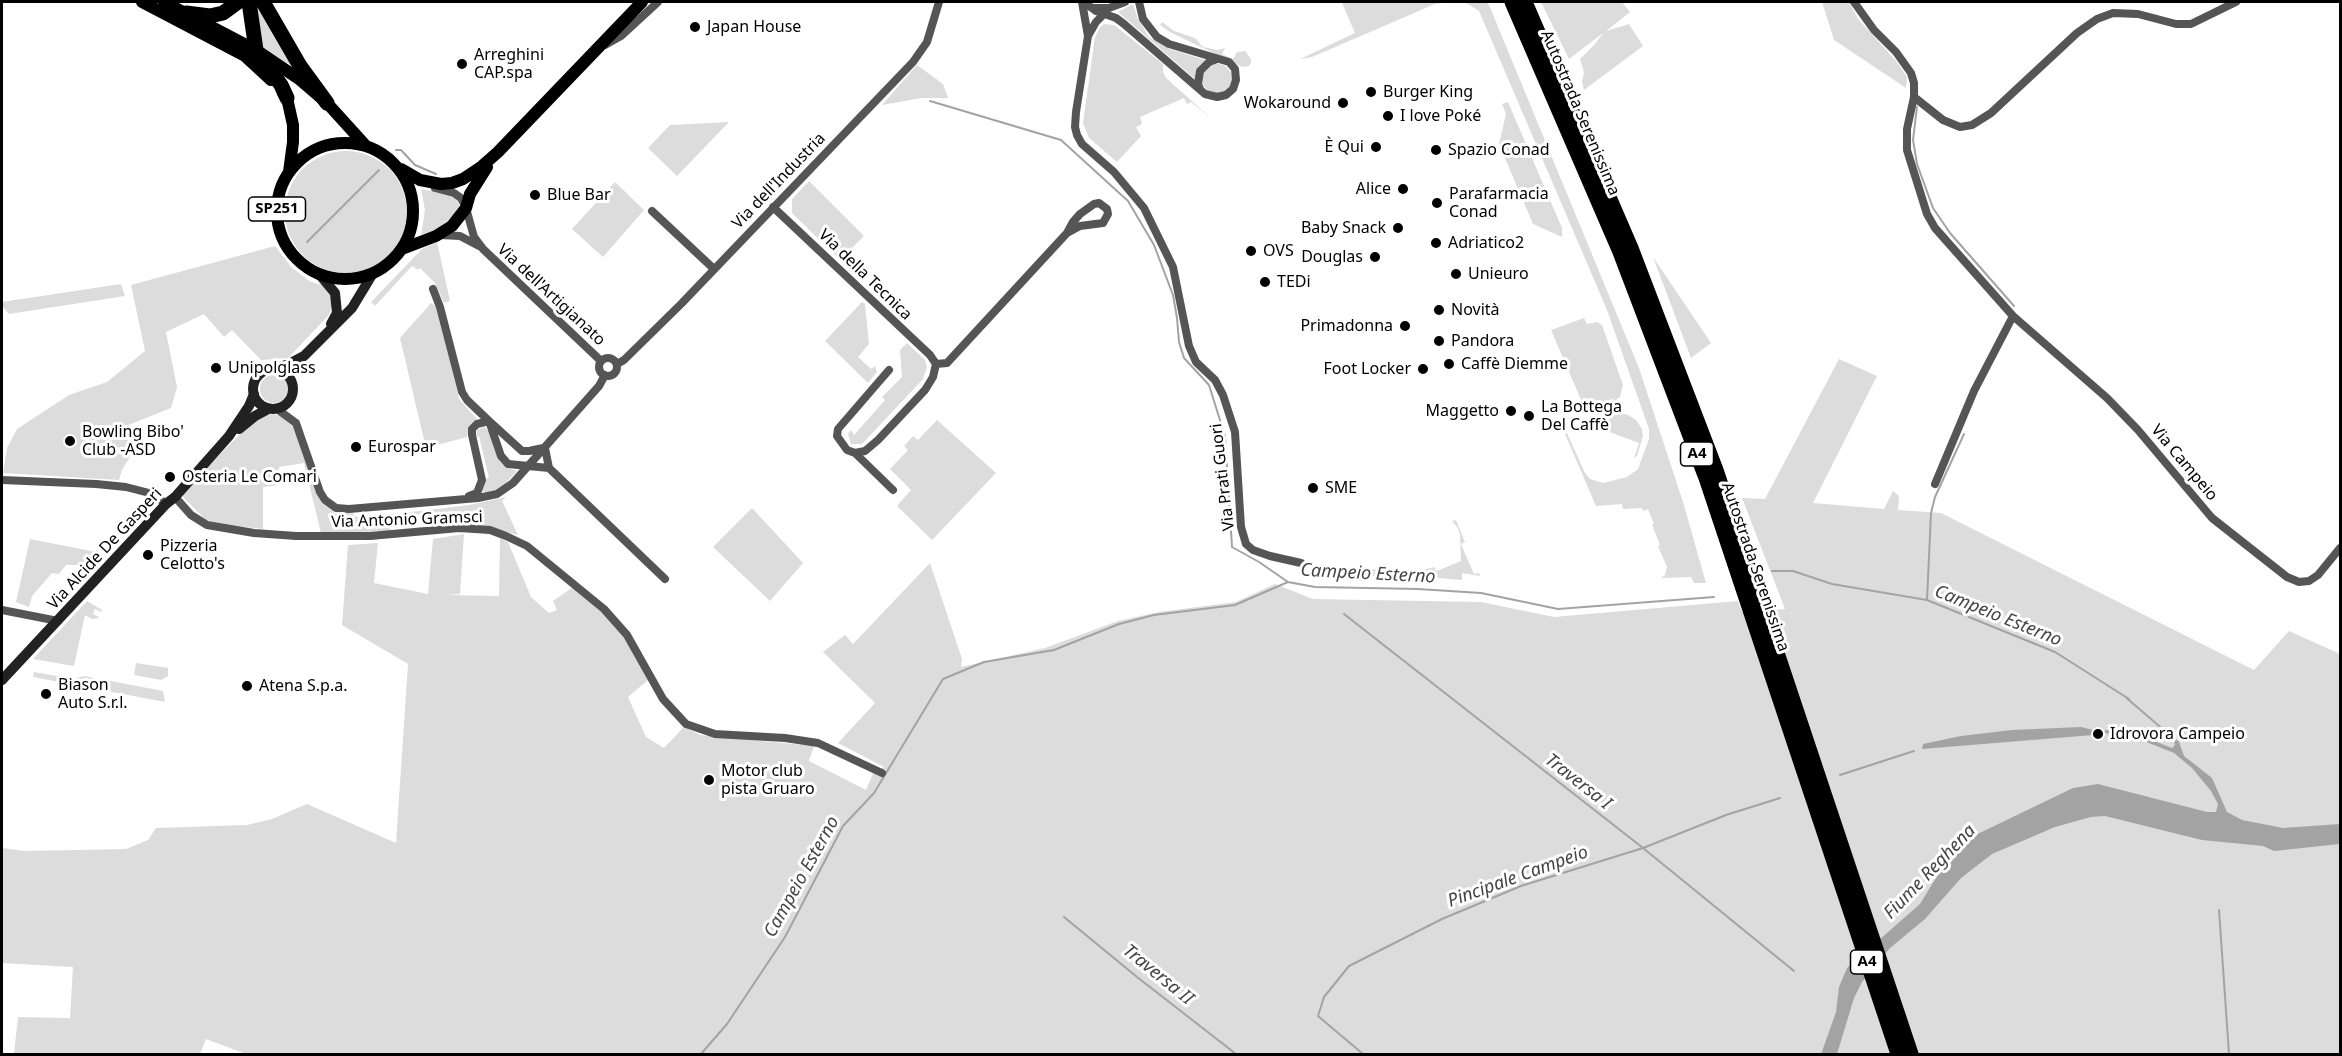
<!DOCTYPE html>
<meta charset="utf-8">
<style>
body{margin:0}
#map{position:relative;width:2342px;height:1056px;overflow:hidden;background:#fff;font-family:"Noto Sans",sans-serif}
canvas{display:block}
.frame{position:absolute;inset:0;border:3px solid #000;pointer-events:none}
</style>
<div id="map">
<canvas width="2342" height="1056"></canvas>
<div class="frame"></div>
</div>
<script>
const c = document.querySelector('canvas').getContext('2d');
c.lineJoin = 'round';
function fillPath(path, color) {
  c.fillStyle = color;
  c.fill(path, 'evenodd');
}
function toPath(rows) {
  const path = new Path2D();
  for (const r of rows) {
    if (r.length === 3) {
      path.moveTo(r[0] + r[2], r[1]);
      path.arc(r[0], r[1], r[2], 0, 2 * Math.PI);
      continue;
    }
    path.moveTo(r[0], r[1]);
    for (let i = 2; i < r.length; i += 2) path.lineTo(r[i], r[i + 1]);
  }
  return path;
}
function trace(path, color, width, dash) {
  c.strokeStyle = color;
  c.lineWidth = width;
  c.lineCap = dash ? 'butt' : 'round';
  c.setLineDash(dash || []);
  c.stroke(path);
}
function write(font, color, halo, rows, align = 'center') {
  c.font = font + ' "Noto Sans",sans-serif';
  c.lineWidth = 6;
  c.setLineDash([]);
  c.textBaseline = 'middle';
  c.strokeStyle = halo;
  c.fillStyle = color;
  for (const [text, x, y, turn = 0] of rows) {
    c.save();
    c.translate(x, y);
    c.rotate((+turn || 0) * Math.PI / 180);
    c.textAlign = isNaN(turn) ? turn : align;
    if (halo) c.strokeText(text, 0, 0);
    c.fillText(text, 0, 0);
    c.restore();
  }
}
fillPath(toPath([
 [256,2,294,67,263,49],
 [1346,2,1448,2,1435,4,1312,57,1300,59,1355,33,1342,3],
 [1454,2,1487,2,1489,5,1639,368,1683,502,1706,583,1694,583,1691,577,1661,578,1665,575,1667,567,1658,546,1660,545,1652,525,1654,524,1648,509,1643,511,1642,508,1623,509,1622,504,1596,506,1565,434,1567,433,1585,473,1590,479,1603,483,1627,477,1638,469,1649,439,1649,429,1607,310,1479,11,1466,3],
 [1541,2,1622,2,1630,12,1606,31,1629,24,1643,46,1584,90,1582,82,1584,72,1580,59,1595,44,1603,33,1569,59],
 [1822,2,1849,2,1858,19,1897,62,1907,77,1906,88,1834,40],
 [1133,4,1138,19,1149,37,1170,49,1205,60,1198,67,1195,79,1118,12],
 [1162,22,1174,31,1195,38,1203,47,1218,50,1225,48,1222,54,1233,59,1237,52,1245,51,1251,59,1251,63,1249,66,1242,67,1170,32,1160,25],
 [1104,24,1114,25,1163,64,1163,72,1166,78,1212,119,1191,102,1187,104,1184,98,1140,117,1142,124,1136,127,1141,136,1117,162,1089,138,1083,123,1095,37,1100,27],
 [1217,79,15],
 [917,65,943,84,948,98,922,98,882,105],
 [1508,102,1562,228,1562,237,1533,224,1499,144,1506,114,1502,104],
 [729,122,677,176,648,148,670,125],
 [346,212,61],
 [809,181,864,236,840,260,792,213,792,199],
 [615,182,644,210,603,257,572,229],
 [421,189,450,195,457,200,460,207,456,215,440,229,421,235,425,210],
 [437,242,450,301,444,303,435,283,420,268,418,270,412,266,375,306,371,302,422,249],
 [275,246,292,268,311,282,322,285,331,294,332,305,329,315,288,358,261,360,232,330,224,337,204,314,166,332,177,387,171,408,126,426,130,457,122,470,119,480,3,473,7,448,17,429,69,395,107,382,145,351,131,285],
 [1653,257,1711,343,1691,358],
 [121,284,125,296,9,314,2,306,2,302],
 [862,302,865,304,869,344,858,357,871,369,875,366,877,372,868,383,825,341],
 [431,303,435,306,438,311,459,399,477,419,469,426,467,437,426,448,400,338],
 [1584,318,1587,324,1597,322,1602,325,1623,385,1620,397,1601,410,1615,398,1585,409,1551,330],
 [907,343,925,360,927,367,923,379,862,444,851,444,848,434,851,430,854,435,885,400,882,397,902,377,900,350],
 [1839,359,1877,376,1813,503,1884,509,1893,491,1899,496,1898,510,1941,513,2254,670,2289,631,2340,654,2340,1054,1832,1054,1836,1013,1821,1054,246,1054,206,1039,200,1054,14,1054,18,1017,70,1018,73,967,2,963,2,848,25,851,126,849,148,840,156,828,247,825,272,819,307,804,396,843,408,664,342,625,348,545,378,543,374,583,428,594,433,539,464,534,460,594,447,595,499,596,500,538,508,542,531,597,549,613,557,610,553,601,573,587,603,612,628,642,648,680,628,697,646,737,664,748,684,727,700,735,814,746,809,761,866,790,874,771,884,767,838,743,875,703,823,652,845,635,853,644,930,563,962,659,961,667,1045,648,1118,621,1159,612,1236,602,1275,584,1313,599,1481,602,1554,617,1738,601,1742,612,1785,609,1742,498,1765,499],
 [274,389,14],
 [1621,413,1628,415,1636,420,1642,429,1643,436,1637,456,1634,458,1639,443,1599,428,1601,422,1607,418],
 [273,414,281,416,294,427,320,499,323,504,335,513,353,513,354,517,411,512,469,505,506,497,502,501,518,535,474,525,446,526,442,512,390,517,391,531,321,533,304,463,279,467,280,485,263,487,263,529,217,524,205,519,183,497,184,491,243,431,265,415],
 [937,420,996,473,932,540,897,506,911,490,890,469,908,450,904,446,913,436,918,440],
 [484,427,489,431,500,462,505,467,517,471,500,489,485,492,482,491,486,479,489,478,479,436,476,437,477,430],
 [752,508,803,563,770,601,713,547],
 [1456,520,1465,542,1461,544,1474,574,1479,573,1480,576,1462,573,1462,580,1413,576,1311,576,1310,572,1378,569,1423,570,1434,567,1437,571,1461,561,1460,535,1458,528,1452,521],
 [30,539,96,552,81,565,66,565,59,574,52,573,32,596,29,607,16,602],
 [87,601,102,610,101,612,95,609,93,614,99,617,98,618,92,619,85,615,74,666,33,659],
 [136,663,168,668,168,676,161,680,134,675],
 [34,672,73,679,84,676,163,691,165,702,33,677]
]), '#dcdcdc');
fillPath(toPath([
 [2127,697,2179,742,2184,756,2212,778,2227,812,2242,820,2283,828,2340,824,2340,844,2274,851,2263,846,2202,840,2105,816,2091,817,2055,827,1992,854,1961,878,1925,919,1890,948,1862,982,1854,998,1837,1054,1821,1054,1836,1012,1839,987,1847,968,1920,904,1939,873,1937,868,1946,855,1961,842,2073,788,2098,784,2207,812,2216,812,2218,804,2211,791,2192,768,2174,753,2134,737,2105,733,2105,730,2136,734,2172,748,2175,745,2174,740,2125,698],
 [2081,727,2093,730,2093,735,1922,749,1923,744,1961,736,2012,730]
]), '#a3a3a3');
trace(toPath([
 [930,101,1061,140,1128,201,1154,245,1173,295,1177,318,1179,342,1184,358,1209,385,1225,436,1232,547,1259,562,1288,582],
 [1917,107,1913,140,1917,164,1933,208,1950,233,2014,306],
 [396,150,401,150,415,165,436,174],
 [307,242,379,170],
 [1772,571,1793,571,1832,584,1927,600,2055,652,2129,699],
 [1927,600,1931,513,1935,497,1964,434],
 [1344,614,1643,848,1794,971],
 [1840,775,1914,751],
 [2219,910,2229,1054],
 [1064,917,1137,977,1236,1054],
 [701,1054,727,1024,785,937,843,826,874,793,943,679,984,662,1054,650,1119,624,1154,615,1235,605,1288,582,1315,587,1418,589,1481,593,1558,609,1714,597],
 [1363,1054,1318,1016,1324,997,1349,966,1442,919,1521,886,1643,848,1726,815,1780,798]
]), '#a3a3a3', 2);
trace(toPath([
 [1082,2,1088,36,1076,112,1075,127,1077,135,1082,144,1114,172,1144,208,1173,267,1189,346,1196,362,1215,380,1223,395,1235,432,1241,527,1246,544,1253,550,1270,556,1301,563],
 [1084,2,1096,11,1116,18,1124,24,1205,94,1217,97,1226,95,1233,89,1236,80,1235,69,1229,62,1169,44,1157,37,1143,19,1139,2],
 [1854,2,1874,30,1896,52,1911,73,1914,83,1914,97,1907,129,1907,150,1927,214,1935,228,2013,316,1974,391,1935,484],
 [1092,8,1109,8,1125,2],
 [1088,36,1096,22,1103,15],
 [605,45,621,36,658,2],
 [1200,89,1198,84,1200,71,1209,62,1217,59],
 [1914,97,1943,120,1960,127,1972,125,1991,113,2077,33,2097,19,2113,13,2138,14,2176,24,2191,24,2236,2],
 [435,188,454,193,461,198,466,208,474,237,483,249,601,361],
 [773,207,930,355,936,364,933,377,925,390,878,440,865,451,855,453,847,450,837,436,838,429,889,370],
 [652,211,714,269],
 [440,235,460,236,479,246],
 [433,289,440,307,462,392,467,400,489,421],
 [2013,316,2107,398,2138,430,2212,518,2287,577,2299,582,2309,581,2318,575,2340,548],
 [608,367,9],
 [617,364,624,360,681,304,913,62,927,42,939,2],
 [936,364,947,363,1067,233,1073,222,1080,214,1094,204,1099,203,1107,209,1108,214,1103,223,1080,226,1067,233],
 [277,409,296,423,320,492,325,500,336,508,349,509,478,498,497,494,513,483,599,386,605,375],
 [543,448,529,451,522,451,489,421,501,456,508,464,549,468],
 [545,448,549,468,665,579],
 [855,453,893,490],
 [2,480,96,484,126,487,153,494,166,504],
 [469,496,477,493,482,480,472,435,472,429,477,424,489,421],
 [175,497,191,515,207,525,254,533,296,536,370,536,459,528,490,530,506,536,527,546,604,609,627,635,663,699,686,724,715,734,785,738,818,743,882,773],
 [2,610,58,621]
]), '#555', 8);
trace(toPath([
 [320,275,335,293,337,313,331,324],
 [273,389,20],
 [273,369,289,364,304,356,352,308,372,275],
 [239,429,255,416,268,409],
 [2,680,166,504,175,497,229,436,249,406,254,394]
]), '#222', 10);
trace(toPath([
 [142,2,245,56,271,80],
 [164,2,256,50,299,79,327,103,366,146],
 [283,93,287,98,293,125,293,142,289,172],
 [345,211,68],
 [401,169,420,180,441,184,452,183,463,179,481,167,498,152,642,2],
 [402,249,436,236,452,226,466,208,470,194,487,167]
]), '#000', 12);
trace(toPath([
 [249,2,256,50,281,85,287,98],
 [263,2,300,66,327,103],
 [1512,2,1620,252,1706,478,1898,1054],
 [1525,2,1631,248,1716,470,1911,1054],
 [186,13,210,16,223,13,238,2]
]), '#000', 15);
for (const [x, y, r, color] of [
 [695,27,6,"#000"],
 [462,64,6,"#000"],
 [1371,92,6,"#000"],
 [1343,103,6,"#000"],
 [1388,116,6,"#000"],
 [1376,147,6,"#000"],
 [1436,150,6,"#000"],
 [1403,189,6,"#000"],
 [535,195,6,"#000"],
 [1437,203,6,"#000"],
 [1398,228,6,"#000"],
 [1436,243,6,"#000"],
 [1251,251,6,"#000"],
 [1375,257,6,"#000"],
 [1456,274,6,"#000"],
 [1265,282,6,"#000"],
 [1439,310,6,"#000"],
 [1405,326,6,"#000"],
 [1439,341,6,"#000"],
 [1449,364,6,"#000"],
 [216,368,6,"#000"],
 [1423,369,6,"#000"],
 [1511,411,6,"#000"],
 [1529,416,6,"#000"],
 [70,441,6,"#000"],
 [356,447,6,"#000"],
 [170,477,6,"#000"],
 [1313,488,6,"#000"],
 [148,555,6,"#000"],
 [247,686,6,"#000"],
 [46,694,6,"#000"],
 [2098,734,6,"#000"],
 [709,780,6,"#000"]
]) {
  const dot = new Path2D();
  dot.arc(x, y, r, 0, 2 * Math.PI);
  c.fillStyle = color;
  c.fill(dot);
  trace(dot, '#fff', 2);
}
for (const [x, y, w] of [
 [277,209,57],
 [1697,454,33],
 [1867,962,33]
]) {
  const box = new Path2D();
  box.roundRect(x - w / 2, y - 12, w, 24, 4.5);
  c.fillStyle = '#fff';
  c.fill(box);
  trace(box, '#000', 1.5);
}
write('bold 15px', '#000', null, [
 ["SP251",277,209],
 ["A4",1697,454],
 ["A4",1867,962]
]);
write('16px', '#000', '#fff', [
 ["Japan House",707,27],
 ["Arreghini",474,55],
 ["CAP.spa",474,73],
 ["Burger King",1383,92],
 ["Wokaround",1331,103,"right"],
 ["I love Poké",1400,116],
 ["È Qui",1364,147,"right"],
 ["Spazio Conad",1448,150],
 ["Alice",1391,189,"right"],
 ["Parafarmacia",1449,194],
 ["Conad",1449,212],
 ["Blue Bar",547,195],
 ["Baby Snack",1386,228,"right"],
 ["Adriatico2",1448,243],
 ["OVS",1263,251],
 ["Douglas",1363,257,"right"],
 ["Unieuro",1468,274],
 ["TEDi",1277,282],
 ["Novità",1451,310],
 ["Primadonna",1393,326,"right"],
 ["Pandora",1451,341],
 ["Caffè Diemme",1461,364],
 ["Unipolglass",228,368],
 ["Foot Locker",1411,369,"right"],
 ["La Bottega",1541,407],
 ["Del Caffè",1541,425],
 ["Maggetto",1499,411,"right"],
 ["Bowling Bibo'",82,432],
 ["Club -ASD",82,450],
 ["Eurospar",368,447],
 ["Osteria Le Comari",182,477],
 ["SME",1325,488],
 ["Pizzeria",160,546],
 ["Celotto's",160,564],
 ["Biason",58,685],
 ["Auto S.r.l.",58,703],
 ["Atena S.p.a.",259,686],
 ["Idrovora Campeio",2110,734],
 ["Motor club",721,771],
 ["pista Gruaro",721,789]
], 'left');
write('16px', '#000', '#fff', [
 ["Autostrada Serenissima",1580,113,67],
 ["Via dell'Industria",779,181,-46],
 ["Via della Tecnica",865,275,44],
 ["Via dell'Artigianato",551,295,43],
 ["Via Campeio",2184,463,50],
 ["Via Prati Guori",1223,477,-97],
 ["Via Antonio Gramsci",407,520,-2],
 ["Via Alcide De Gasperi",105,549,-47],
 ["Autostrada Serenissima",1755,567,71]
]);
write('italic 18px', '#444', '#fff', [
 ["Campeio Esterno",1368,574,3],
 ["Campeio Esterno",1998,616,22],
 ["Traversa I",1578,782,38],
 ["Fiume Reghena",1930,872,-46],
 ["Campeio Esterno",802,877,-61],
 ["Pincipale Campeio",1518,877,-20],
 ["Traversa II",1158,975,39]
]);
</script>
